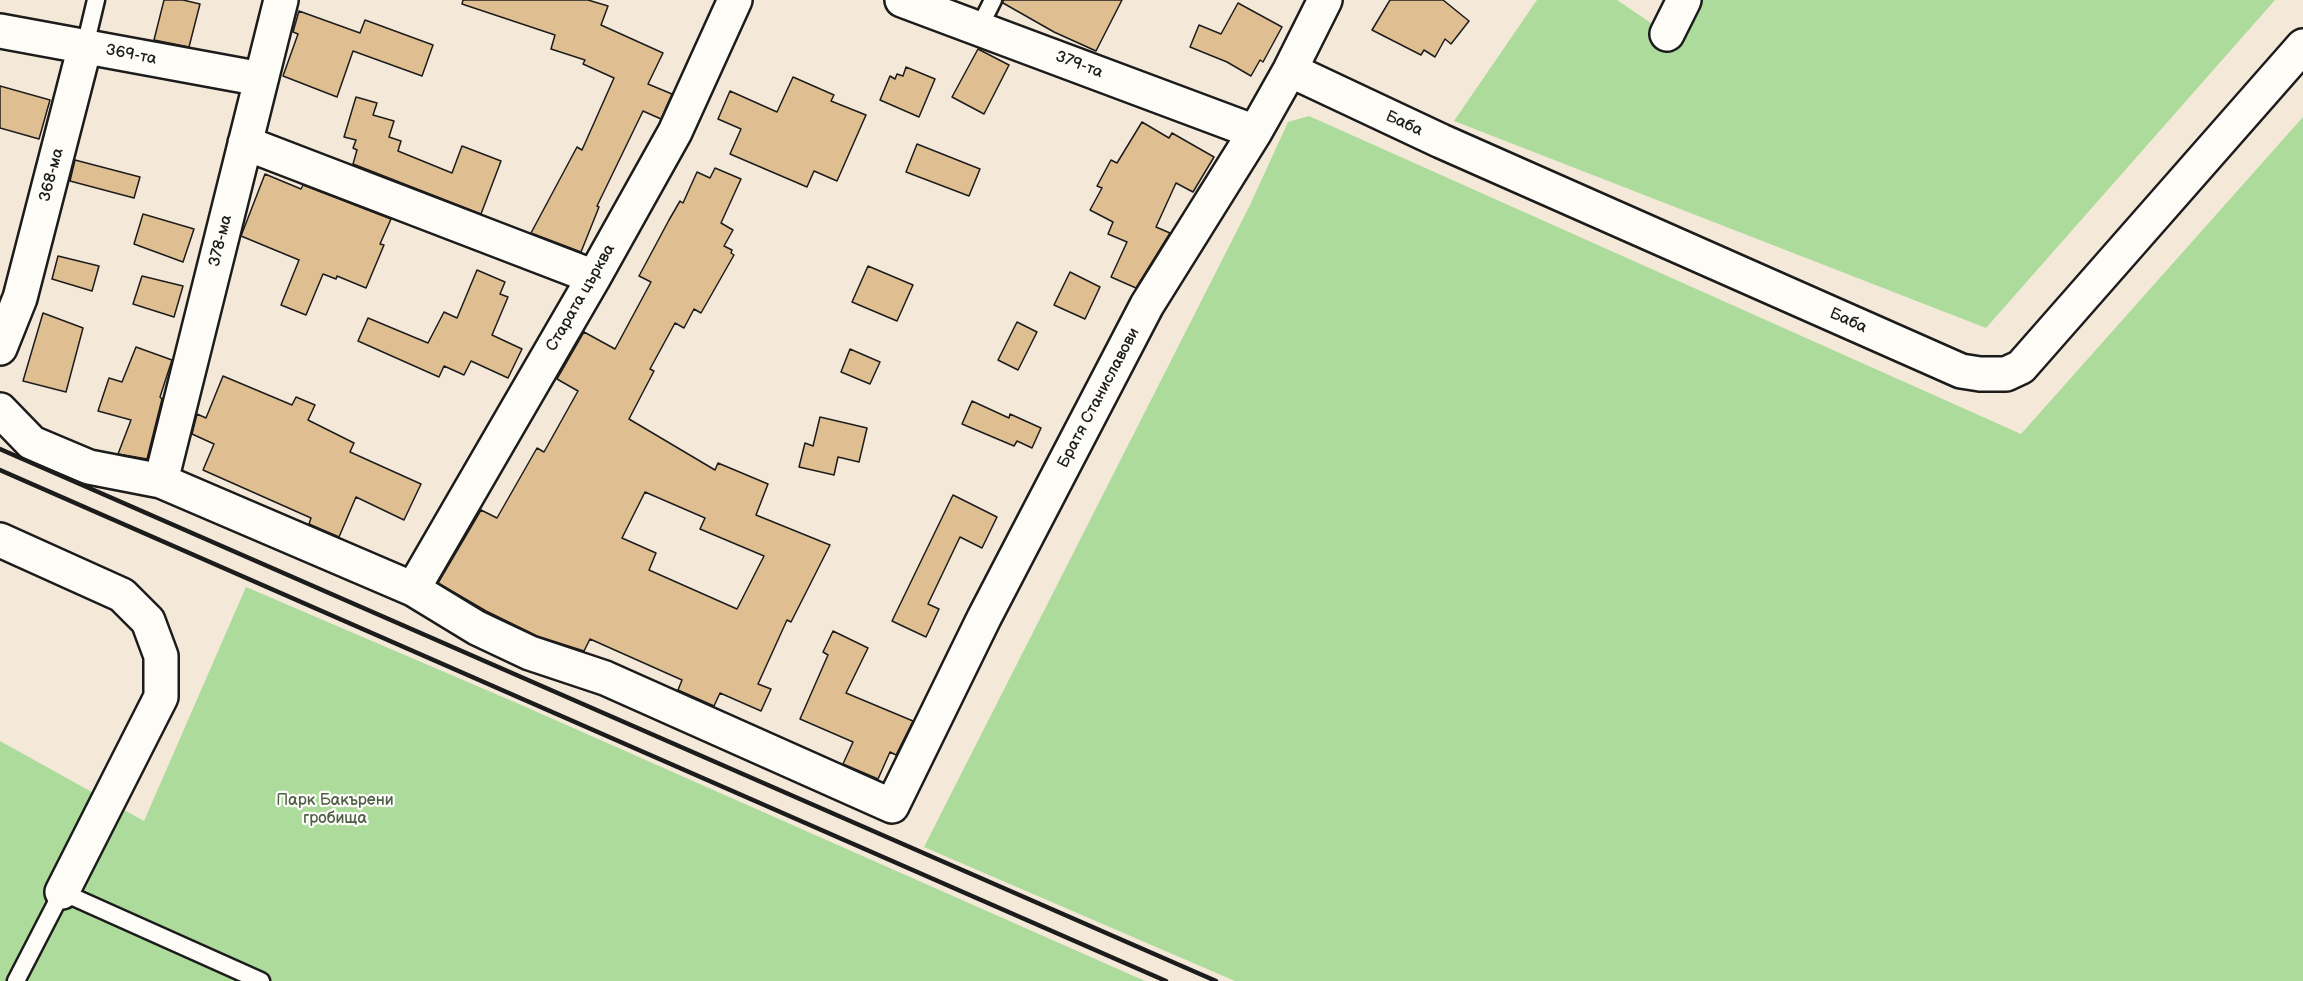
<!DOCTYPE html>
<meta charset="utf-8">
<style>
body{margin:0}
canvas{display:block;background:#f4e9d8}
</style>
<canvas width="2303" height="981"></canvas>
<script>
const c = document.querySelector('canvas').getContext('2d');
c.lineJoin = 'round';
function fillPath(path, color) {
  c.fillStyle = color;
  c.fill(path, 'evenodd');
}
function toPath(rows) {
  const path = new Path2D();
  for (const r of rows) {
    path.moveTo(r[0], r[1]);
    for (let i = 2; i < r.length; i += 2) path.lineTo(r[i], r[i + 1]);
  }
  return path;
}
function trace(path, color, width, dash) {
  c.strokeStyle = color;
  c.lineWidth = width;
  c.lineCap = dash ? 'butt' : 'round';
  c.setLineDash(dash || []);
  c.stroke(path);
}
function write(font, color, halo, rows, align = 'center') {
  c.font = font + ' "Balsamiq Sans",sans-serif';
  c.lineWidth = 4.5;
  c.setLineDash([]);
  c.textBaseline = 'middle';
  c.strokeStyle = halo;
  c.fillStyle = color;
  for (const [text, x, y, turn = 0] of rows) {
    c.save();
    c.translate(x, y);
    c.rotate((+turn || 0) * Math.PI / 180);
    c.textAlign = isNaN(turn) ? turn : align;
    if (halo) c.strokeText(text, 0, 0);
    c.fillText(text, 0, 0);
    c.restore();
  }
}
fillPath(toPath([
 [1537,0,1617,0,1667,34,1684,0,2275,0,1986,328,1454,121],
 [1309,116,2021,434,2303,117,2303,981,1235,981,924,847,1249,207,1288,122],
 [246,587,519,704,1145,981,0,981,0,741,144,821]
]), '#acdb9b');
const building = toPath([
 [164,0,183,0,200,4,189,47,154,40,164,0],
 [463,0,588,0,608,6,601,25,663,53,648,84,672,94,661,119,643,111,597,206,599,207,581,252,531,233,577,147,582,150,614,78,583,64,585,60,551,49,555,35,462,4,463,0],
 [1003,0,1122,0,1096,51,1054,32,1003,3,1003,0],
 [1390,0,1443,0,1469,21,1451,44,1445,39,1435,57,1424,50,1421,55,1372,30,1390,0],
 [1238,3,1282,27,1263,62,1260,60,1251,76,1227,62,1190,47,1199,25,1221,34,1238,3],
 [299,11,360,33,365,20,433,45,422,76,353,51,337,97,283,76,298,34,293,32,299,11],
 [978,49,1009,65,984,114,952,97,978,49],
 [906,67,935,79,919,117,880,100,890,76,895,79,897,74,903,76,906,67],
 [793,77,834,95,831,101,866,115,837,181,814,171,807,187,730,154,741,129,718,119,730,91,777,112,793,77],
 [0,86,50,100,39,139,0,128,0,86],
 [356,97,377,103,373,115,394,121,389,137,401,141,398,151,452,173,462,146,501,161,481,214,353,164,357,150,353,148,356,140,344,137,356,97],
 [1142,122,1169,138,1172,133,1214,157,1193,192,1176,183,1156,227,1170,233,1136,288,1111,277,1127,242,1108,234,1113,222,1090,210,1102,188,1097,186,1111,160,1117,163,1142,122],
 [917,144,980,169,969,196,906,172,917,144],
 [75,160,140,177,134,198,70,181,75,160],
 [715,168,741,179,721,223,733,230,724,246,732,250,731,253,734,255,701,313,694,309,684,328,675,323,650,369,654,371,629,419,715,470,718,463,768,484,756,515,830,545,791,622,787,620,758,684,771,689,761,711,720,693,714,706,678,690,682,680,590,639,584,651,537,636,486,611,438,583,481,510,497,518,537,448,544,452,578,391,557,379,584,332,615,349,651,282,639,276,669,220,680,201,683,203,697,172,710,178,715,168],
 [645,492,705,518,700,529,764,556,737,609,649,570,656,553,622,538,645,492],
 [265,174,301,189,303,185,391,219,380,244,384,245,366,288,337,276,336,279,323,274,306,315,281,305,299,260,241,236,265,174],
 [143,214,194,229,183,262,134,244,143,214],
 [58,256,99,266,92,291,52,279,58,256],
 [868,266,913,285,897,321,852,302,868,266],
 [477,270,505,282,500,294,508,297,492,335,522,349,508,378,471,361,464,375,444,366,439,377,358,341,368,318,428,343,444,312,457,318,477,270],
 [1070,272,1100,287,1085,319,1054,305,1070,272],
 [142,276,183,286,174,317,133,304,142,276],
 [43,313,83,328,66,392,23,381,43,313],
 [1017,322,1037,332,1018,370,998,360,1017,322],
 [136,347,172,360,160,397,162,399,147,459,118,454,131,420,98,411,109,378,122,382,136,347],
 [850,349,880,362,870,384,841,372,850,349],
 [223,376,292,405,296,397,315,405,308,420,354,443,350,452,421,484,404,520,356,497,339,537,309,524,311,518,203,470,214,444,192,434,197,414,206,418,223,376],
 [972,401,1009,418,1010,414,1041,428,1032,448,1017,441,1014,446,962,424,972,401],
 [820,417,867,428,859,462,838,457,834,475,799,467,805,443,813,446,820,417],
 [953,495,997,517,982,548,960,537,928,604,939,609,926,637,892,621,953,495],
 [833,631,868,648,846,693,913,721,896,755,890,752,878,779,843,764,853,742,800,719,828,655,823,652,833,631]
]);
fillPath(building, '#dfbe91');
trace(building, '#1c1c1c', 1.5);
const lane = toPath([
 [979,28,993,0],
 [85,46,96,0],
 [16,981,62,892,261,981]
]);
const street = toPath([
 [902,0,1255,132],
 [0,31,261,79],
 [1667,34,1684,0],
 [1290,70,1441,141,1961,371,1980,374,2006,374,2021,367,2303,46],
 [245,143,594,277],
 [0,348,20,298,85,46],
 [0,410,32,443,89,467,161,481,413,589,477,628,530,653,605,678,892,806,984,618,1147,305,1255,132,1290,70,1325,0],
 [161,481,281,0],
 [0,540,122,595,148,621,161,656,161,697,62,892],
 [413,589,594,277,675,132,735,0]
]);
trace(lane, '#1c1c1c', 21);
trace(street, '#1c1c1c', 38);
trace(lane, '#fdfcf7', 16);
trace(street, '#fdfcf7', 33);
trace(toPath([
 [0,449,1216,981],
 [0,470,1166,981]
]), '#1c1c1c', 4.5);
write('16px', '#1c1c1c', '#fdfcf7', [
 ["369-та",131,55,11],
 ["379-та",1079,65,21],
 ["Баба",1404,124,25],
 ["368-ма",52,175,-75],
 ["378-ма",221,241,-76],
 ["Старата църква",581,298,-60],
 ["Баба",1848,321,24],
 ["Братя Станиславови",1099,398,-62]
]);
write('16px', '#4e5f48', '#fdfcf7', [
 ["Парк Бакърени",335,801],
 ["гробища",335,819]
]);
</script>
